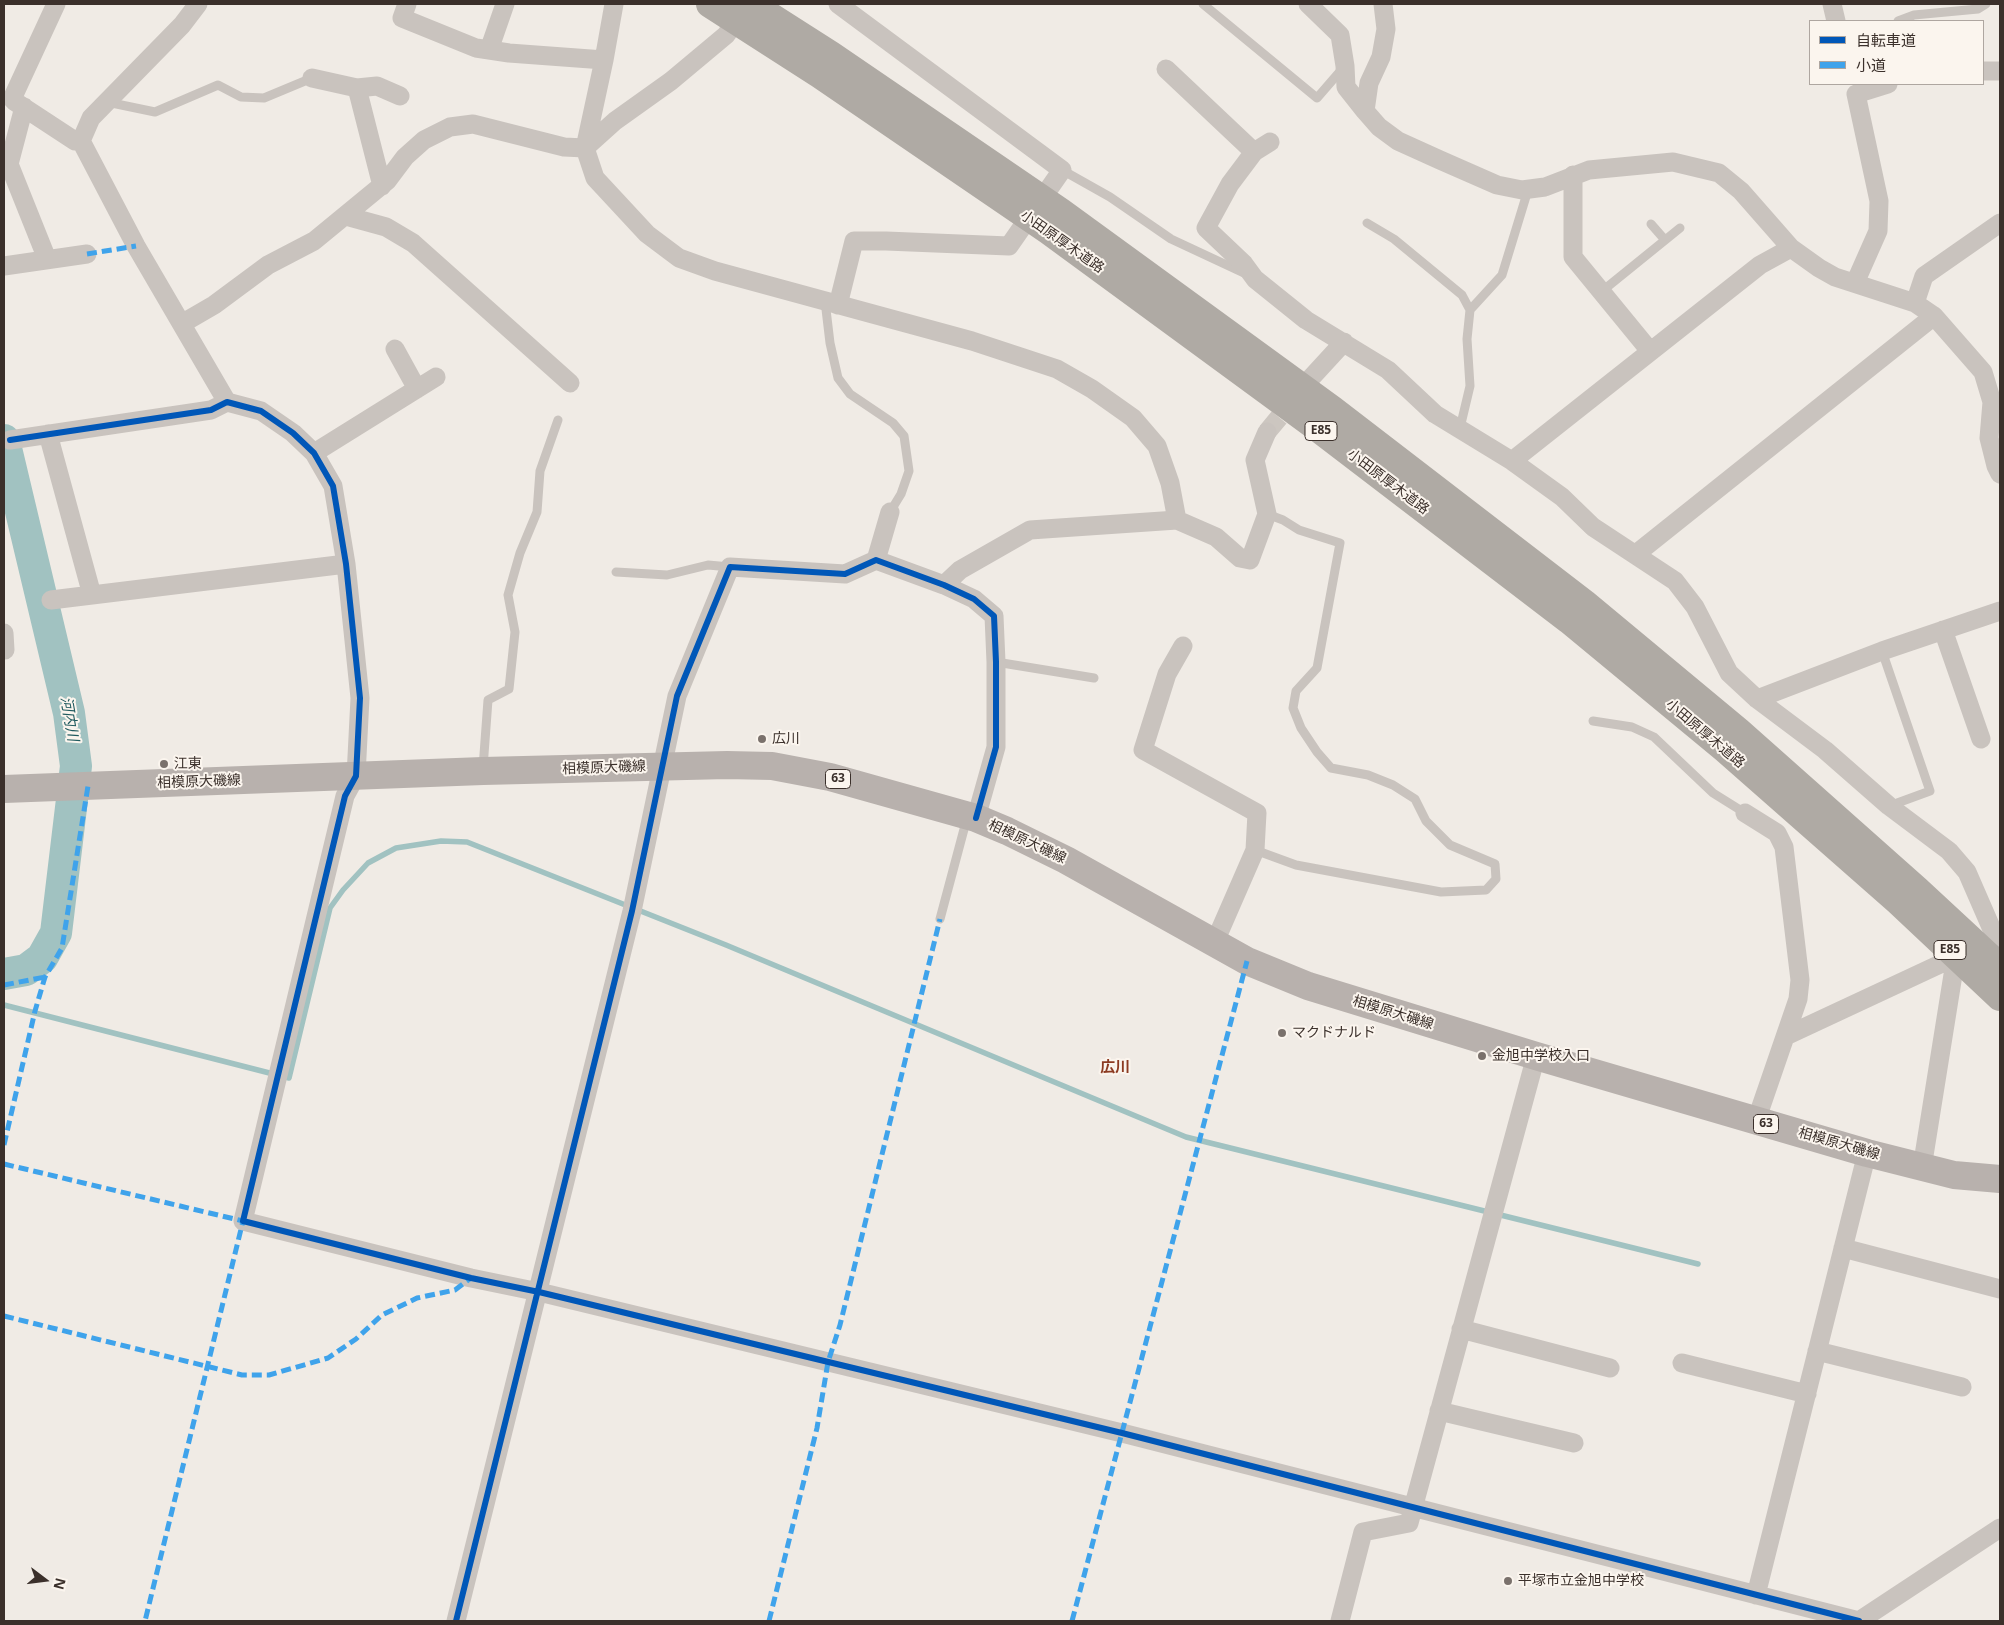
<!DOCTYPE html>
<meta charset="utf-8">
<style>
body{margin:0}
#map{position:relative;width:2004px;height:1625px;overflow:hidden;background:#f0ebe5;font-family:"Open Sans","Noto Sans JP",sans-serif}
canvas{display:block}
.frame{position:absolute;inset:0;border:5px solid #3b302b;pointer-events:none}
.legend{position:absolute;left:1809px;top:20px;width:175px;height:65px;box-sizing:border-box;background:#fbf5ee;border:1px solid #aea6a0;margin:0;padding:6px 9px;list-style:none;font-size:15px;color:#3b302b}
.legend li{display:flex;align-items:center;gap:10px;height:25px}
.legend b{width:25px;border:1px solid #aea6a0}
.north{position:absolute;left:20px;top:1555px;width:50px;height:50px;-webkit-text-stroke:4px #fbf5ee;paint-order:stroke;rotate:105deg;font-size:14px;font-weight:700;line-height:20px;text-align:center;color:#3b302b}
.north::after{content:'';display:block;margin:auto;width:18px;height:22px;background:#3b302b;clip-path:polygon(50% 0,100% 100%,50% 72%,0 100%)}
</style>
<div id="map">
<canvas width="2004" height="1625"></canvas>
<div class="frame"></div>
<ul class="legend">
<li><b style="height:6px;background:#0057b8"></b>自転車道</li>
<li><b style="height:6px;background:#3fa3eb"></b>小道</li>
</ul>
<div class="north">N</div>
</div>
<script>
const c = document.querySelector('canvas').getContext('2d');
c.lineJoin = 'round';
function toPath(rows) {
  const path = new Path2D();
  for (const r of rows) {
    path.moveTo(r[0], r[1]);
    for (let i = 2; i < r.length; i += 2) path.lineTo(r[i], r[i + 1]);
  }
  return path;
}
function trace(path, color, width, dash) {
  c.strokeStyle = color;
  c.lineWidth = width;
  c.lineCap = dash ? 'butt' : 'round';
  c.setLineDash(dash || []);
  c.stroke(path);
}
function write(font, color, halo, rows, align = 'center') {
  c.font = font + ' "Open Sans","Noto Sans JP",sans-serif';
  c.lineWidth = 4;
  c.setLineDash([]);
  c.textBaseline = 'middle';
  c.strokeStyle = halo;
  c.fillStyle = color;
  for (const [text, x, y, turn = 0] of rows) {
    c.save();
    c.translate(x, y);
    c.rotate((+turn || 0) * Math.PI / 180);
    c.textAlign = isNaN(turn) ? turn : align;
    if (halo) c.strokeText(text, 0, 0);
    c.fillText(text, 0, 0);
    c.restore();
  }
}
trace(toPath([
 [4,1005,289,1078,330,908,343,890,368,863,396,848,441,841,467,842,726,945,1186,1137,1698,1264]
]), '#a1c2c1', 5.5);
trace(toPath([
 [4,440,69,713,76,766,56,933,42,958,26,970,4,974]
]), '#a1c2c1', 32);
trace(toPath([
 [1267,432,1296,397]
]), '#ccc6c0', 19, [19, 9]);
trace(toPath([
 [1203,4,1317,98,1343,68],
 [1898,21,1914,15,1978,9,1986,4],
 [107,102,155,112,218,85,241,97,264,98,312,78],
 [1062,170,1110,197,1171,239,1246,274],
 [1367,223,1394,239,1462,295,1470,310,1467,339,1470,386,1460,428],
 [1651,224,1665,240],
 [1601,292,1680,228],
 [825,301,830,343,838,378,850,394,893,423,904,436,909,471,901,494,890,512],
 [1470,310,1502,275,1528,190],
 [616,572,667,575,708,565,730,567],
 [1882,651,1930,791,1889,806],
 [996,662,1094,678],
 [1593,721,1632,727,1654,737,1713,793,1745,813],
 [483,768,488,700,509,689,515,632,508,595,520,553,537,512,540,471,558,420],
 [1255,850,1296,865,1441,892,1486,890,1496,879,1495,864,1450,845,1426,821,1415,799,1393,785,1368,775,1331,768,1317,752,1301,728,1293,708,1296,691,1317,668,1340,543,1299,530,1283,520,1267,514],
 [940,919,967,818]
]), '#c9c3be', 9);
trace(toPath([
 [407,4,402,18,476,48,509,53,604,60],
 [614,4,604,60,585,148,595,178,647,234,679,258,715,271,972,341,1057,369,1092,389,1133,418,1157,446,1170,483,1177,520],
 [1308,4,1340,35,1345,66,1346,87,1365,111],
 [1383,4,1386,29,1381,57,1369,83,1365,111,1379,127,1398,141,1440,160,1497,185,1522,190,1545,187,1589,170,1673,162,1719,173,1741,191,1791,248,1819,268,1835,277,1915,303,1934,316,1983,372,1992,402,1989,438,1996,466,2000,474],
 [1832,4,1836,21],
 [489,50,505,4],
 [1166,69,1254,152],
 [1983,71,2000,71],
 [312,78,357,88,382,186],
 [357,88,377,86,400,96],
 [12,99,56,4],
 [14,101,75,141,81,141],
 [24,107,9,164,47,259],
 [81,141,136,246,227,402],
 [81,141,91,118,182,25,198,4],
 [1270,142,1254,152,1230,184,1206,228,1244,264,1255,279,1306,320,1388,370,1435,414,1512,461,1562,497,1593,527,1675,581,1695,607,1729,673,1757,699,1825,750,1889,806,1949,851,1967,872,1997,941],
 [1573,175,1573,257,1650,351],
 [346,216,386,227,413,243,570,383],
 [4,266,87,254],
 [1855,283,1878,231,1879,201,1856,94,1888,84],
 [1915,303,1924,276,2000,223],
 [838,305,854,241,886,241,1009,246,1062,170,838,4],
 [183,323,214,305,268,265,314,241,387,181,405,157,424,140,450,127,473,124,564,147,585,148,615,121,671,81,726,35,743,11],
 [395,349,417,389],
 [1310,379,1344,342],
 [48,434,92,595],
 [10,440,211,410,227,402,261,411,293,433,314,453,333,486,346,564,360,698,356,776,345,796,243,1221,471,1278,539,1292,1122,1433,1859,1621],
 [314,453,436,377],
 [1512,461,1760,265,1791,248],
 [1636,554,1934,316],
 [876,560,890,512],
 [944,585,960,570,1030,530,1177,520,1216,537,1240,558,1250,560,1267,514,1255,460,1267,432],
 [51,600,346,564],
 [1943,630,1981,739],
 [4,633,5,650,4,650],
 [1183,646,1167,674,1143,750,1257,813,1255,850,1214,944],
 [1757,699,1882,651,2000,611],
 [1745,813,1777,833,1784,847,1800,980,1798,999,1756,1121],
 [1786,1036,1966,952],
 [1922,1168,1956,956],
 [1843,1248,2000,1289],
 [1461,1329,1610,1368],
 [1817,1351,1962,1387],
 [1682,1363,1807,1394],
 [1439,1411,1574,1443],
 [1756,1595,1867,1153],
 [456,1621,632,911,677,696,730,567,845,574,876,560,944,585,974,599,994,616,996,662,996,747,976,818],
 [1340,1621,1363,1532,1409,1523,1536,1056],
 [1859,1621,2000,1528]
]), '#c9c3be', 19);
trace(toPath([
 [4,789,483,771,727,765,772,766,830,777,976,818,1007,831,1066,860,1247,961,1308,986,1536,1056,1867,1153,1954,1175,2000,1179]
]), '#b8b1ad', 28);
trace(toPath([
 [710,4,819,74,1049,231,1315,426,1569,620,1725,749,1899,902,2000,997],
 [751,4,831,55,1061,212,1333,410,1584,603,1738,731,1917,890,2000,967]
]), '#afaaa4', 28);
trace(toPath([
 [87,254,136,246],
 [4,985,45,977],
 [4,1145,35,1011,45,977,62,948,88,786],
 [4,1164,243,1221,145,1621],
 [4,1316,242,1375,269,1375,328,1358,356,1339,382,1315,417,1298,455,1290,471,1278],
 [769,1621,817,1428,828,1362,840,1325,940,919],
 [1072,1621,1247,961]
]), '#3fa3eb', 5, [10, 5]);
trace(toPath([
 [10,440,211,410,227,402,261,411,293,433,314,453,333,486,346,564,360,698,356,776,345,796,243,1221,471,1278,539,1292,1122,1433,1859,1621],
 [456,1621,632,911,677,696,730,567,845,574,876,560,944,585,974,599,994,616,996,662,996,747,976,818]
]), '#0057b8', 6);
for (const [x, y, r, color] of [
 [762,739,5,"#7a716c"],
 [164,764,5,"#7a716c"],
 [1282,1033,5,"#7a716c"],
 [1482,1056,5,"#7a716c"],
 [1508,1581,5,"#7a716c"]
]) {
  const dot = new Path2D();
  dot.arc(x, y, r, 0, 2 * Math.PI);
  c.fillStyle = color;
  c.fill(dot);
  trace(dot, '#fbf5ee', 2);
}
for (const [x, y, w] of [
 [1321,431,32],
 [838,779,25],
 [1950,950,32],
 [1766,1124,25]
]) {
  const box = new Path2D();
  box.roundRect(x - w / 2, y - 9.5, w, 19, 4);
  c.fillStyle = '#fbf5ee';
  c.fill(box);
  trace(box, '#3b302b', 1);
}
write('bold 12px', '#3b302b', null, [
 ["E85",1321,431],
 ["63",838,779],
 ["E85",1950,950],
 ["63",1766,1124]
]);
write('14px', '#3b302b', '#fbf5ee', [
 ["小田原厚木道路",1062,242,35],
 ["小田原厚木道路",1388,482,37],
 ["小田原厚木道路",1705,734,40],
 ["相模原大磯線",604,768,-2],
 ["相模原大磯線",199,782,-2],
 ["相模原大磯線",1027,842,25],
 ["相模原大磯線",1393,1013,17],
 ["相模原大磯線",1839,1144,16]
]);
write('14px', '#3b302b', '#fbf5ee', [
 ["広川",772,739],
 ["江東",174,764],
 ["マクドナルド",1292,1033],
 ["金旭中学校入口",1492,1056],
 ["平塚市立金旭中学校",1518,1581]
], 'left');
write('italic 15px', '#1f5a5e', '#fbf5ee', [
 ["河内川",69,719,80]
]);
write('bold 15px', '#8c3b22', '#fbf5ee', [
 ["広川",1115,1068]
]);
</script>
